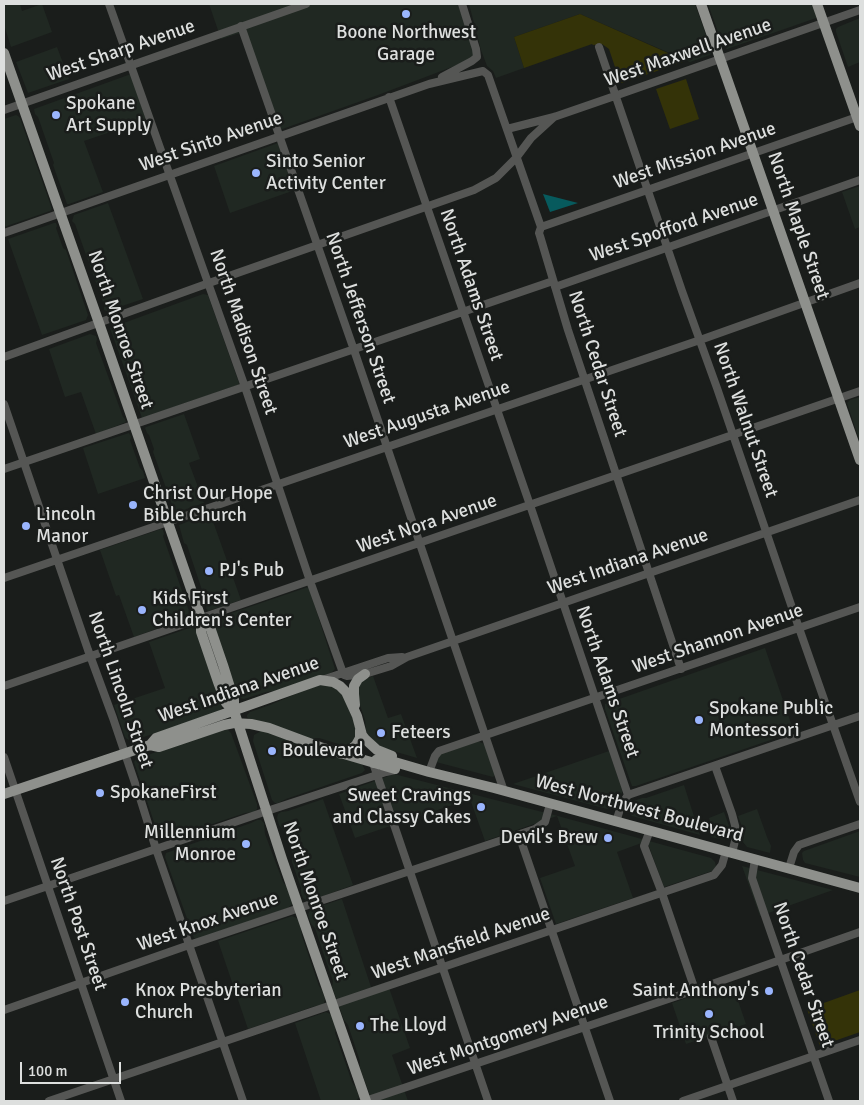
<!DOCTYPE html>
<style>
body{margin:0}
#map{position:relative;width:864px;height:1105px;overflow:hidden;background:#1a1d1b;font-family:Signika,sans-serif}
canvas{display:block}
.frame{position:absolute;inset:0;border:5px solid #dddfde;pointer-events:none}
.scale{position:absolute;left:20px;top:1062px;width:101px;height:22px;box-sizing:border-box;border:2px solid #dddfde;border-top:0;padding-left:6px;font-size:15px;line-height:18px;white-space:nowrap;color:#dddfde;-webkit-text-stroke:4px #1a1d1b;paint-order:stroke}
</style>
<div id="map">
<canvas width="864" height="1105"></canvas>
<div class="frame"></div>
<div class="scale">100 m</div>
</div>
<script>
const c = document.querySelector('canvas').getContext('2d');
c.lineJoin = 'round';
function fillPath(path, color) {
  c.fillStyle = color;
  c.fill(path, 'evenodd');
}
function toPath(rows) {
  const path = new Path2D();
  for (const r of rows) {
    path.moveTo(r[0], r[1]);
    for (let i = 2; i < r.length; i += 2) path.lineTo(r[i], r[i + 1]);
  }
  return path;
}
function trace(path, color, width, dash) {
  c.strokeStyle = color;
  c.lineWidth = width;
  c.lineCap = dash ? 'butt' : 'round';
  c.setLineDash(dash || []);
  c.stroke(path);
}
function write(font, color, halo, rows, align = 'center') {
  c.font = font + ' Signika,sans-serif';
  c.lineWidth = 5;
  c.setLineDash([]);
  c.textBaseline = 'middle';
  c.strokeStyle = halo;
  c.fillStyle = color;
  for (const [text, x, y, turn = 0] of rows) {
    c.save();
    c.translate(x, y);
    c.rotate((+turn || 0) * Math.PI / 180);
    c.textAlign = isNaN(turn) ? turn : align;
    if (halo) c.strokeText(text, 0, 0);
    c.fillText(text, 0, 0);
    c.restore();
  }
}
fillPath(toPath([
 [4,4,20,4,22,11,42,4,52,32,11,47,4,25],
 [209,4,458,4,475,53,473,59,378,95,274,132,240,33,221,39],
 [469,4,695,4,712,52,710,55,690,62,580,14,514,37,524,68,496,78,493,71,487,66,481,50],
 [708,4,813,4,816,16,816,18,799,24,727,49,723,46],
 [860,18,860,62,848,67,836,32,836,29,838,27],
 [57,47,69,79,28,93,16,62],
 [131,74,146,120,84,141,103,192,69,204,67,204,53,165,54,163,38,117,35,114,34,109],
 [16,115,18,116,20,118,52,209,50,211,4,227,4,119],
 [278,143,295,190,230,213,214,166],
 [860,186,860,227,855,229,842,192],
 [108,203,143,299,107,311,104,310,104,305,75,224,72,221,74,215],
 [54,223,56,223,57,226,56,228,63,248,66,250,88,315,86,320,42,335,8,239],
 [203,294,208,295,209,298,239,383,238,385,142,418,110,328],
 [90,334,96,336,97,339,96,343,123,417,125,419,126,422,96,434,81,392,65,397,49,349],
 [860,397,860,442,847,403,850,400],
 [184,414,200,459,189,463,204,503,175,513,153,452,154,449,149,435,147,433,145,428,146,427],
 [129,433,131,437,130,440,140,468,143,471,145,478,98,494,83,448],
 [210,513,241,600,208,611,206,608,207,605,187,545,184,543,179,525],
 [161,529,163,530,164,534,163,536,189,611,191,612,192,616,134,637,119,595,116,596,100,550],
 [308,587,309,588,335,669,331,673,282,690,266,692,244,699,240,698,237,695,213,622,214,620,217,618],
 [192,627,197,630,222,708,218,712,132,741,127,739,125,737,114,705,165,688,149,642],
 [765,648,794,732,636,786,632,786,605,709,605,704],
 [373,676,388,718,401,714,417,758,386,749,380,746,368,735,366,731,365,720,357,696,360,681],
 [320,685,328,685,339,690,349,705,357,733,357,739,348,747,319,738,310,739,249,719,247,717,247,715,250,712,270,705,305,690],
 [223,729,228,730,231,733,257,804,257,809,254,812,245,813,165,840,160,840,134,762,136,759,139,758],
 [261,731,265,731,362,764,365,770,362,773,286,799,278,803,275,803,272,800,253,741,254,735],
 [477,742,480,742,486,745,495,775,493,777,436,762,438,756,440,754],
 [609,751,622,790,622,793,617,800,616,805,613,808,607,809,513,784],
 [394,774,558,816,711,858,715,862,716,867,712,871,664,887,647,841,617,852,633,898,556,924,540,878,575,866,557,816,485,841,470,799,355,838,339,794],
 [684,785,700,835,632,816,629,813,627,807,631,802,642,798,646,798],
 [323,799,353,885,310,901,306,900,303,898,301,893,301,888,292,862,292,853,284,831,279,825,277,818,278,814,281,812,288,811],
 [757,809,767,837,771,846,770,853,747,847,743,842,744,832,738,816],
 [724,812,731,832,731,835,729,838,724,840,711,837,713,830,709,818],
 [257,820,261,820,264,823,265,834,283,882,287,887,292,901,292,904,288,908,197,939,194,938,165,857,166,853,251,823],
 [860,831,860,877,805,863,803,860,802,853,804,851],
 [742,866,833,890,760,916],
 [342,899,371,987,387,982,410,1048,392,1055,408,1101,372,1101,360,1068,360,1061,348,1025,344,1020,332,987,333,981,325,958,315,928,311,924,308,915,309,912,312,909],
 [292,916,299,919,301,928,302,936,319,986,322,990,325,999,324,1003,323,1005,315,1006,248,1029,218,941],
 [732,983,746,1024,686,1044,672,1003],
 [326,1012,330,1014,332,1016,336,1028,335,1033,352,1082,356,1088,359,1097,356,1101,321,1101,295,1023]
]), '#202822');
fillPath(toPath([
 [580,14,686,61,622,83,620,82,609,49,602,44,593,45,592,44,524,68,514,37],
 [686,79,699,119,670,129,656,89],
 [860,990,860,1032,820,1046,807,1009]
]), '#343308');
fillPath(toPath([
 [543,194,578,203,550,212]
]), '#075a5d');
trace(toPath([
 [109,4,245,387,310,581,343,673],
 [241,26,354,350,504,791],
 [599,47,682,291,717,388,799,628,860,802],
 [442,77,472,61,477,57,476,49,462,4],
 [389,97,530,505,628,795],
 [4,110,306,4],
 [507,129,554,117,609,98,860,10],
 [541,227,860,116],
 [4,233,429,84,483,71,488,75,541,227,539,233,540,236,568,330,681,669],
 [555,287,860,180],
 [4,357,209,283,474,190,496,178,516,158,531,138,554,117],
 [4,404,88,650,113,718,141,801,156,849,243,1101],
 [4,469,553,281],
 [4,578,700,340,860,283],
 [343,673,344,675,347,676,365,674,391,666,407,657,860,500],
 [322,680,388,658,402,657],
 [4,686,860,391],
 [4,757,121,1101],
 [373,763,488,1101],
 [715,766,732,814,737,833,732,853],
 [429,772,435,756,439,751,860,607],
 [616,822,621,806,628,795,860,716],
 [650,830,644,846,662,893,695,990],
 [519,835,610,1101],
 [755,859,752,878,829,1101],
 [789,868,794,852,799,845,860,824],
 [4,901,267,811,386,772,395,770],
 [4,1010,189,945,535,829,545,822,550,804],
 [711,1037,733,1101],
 [49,1101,714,875,722,865,726,851],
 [365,1101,695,990,860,932],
 [683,1101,860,1040]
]), '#555654', 8);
trace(toPath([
 [701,4,860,460],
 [817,4,860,126],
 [4,53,99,323,201,618,201,632,218,682,226,703,234,711],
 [201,618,209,624,223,665,234,700,234,711,238,723,282,859,366,1101],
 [355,705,354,694,354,686,358,679,365,674],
 [150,745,156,738,320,680,333,682,340,686,346,692,357,716,362,735,365,739,377,750,392,756],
 [341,754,349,751,356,745,360,738,360,730],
 [373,763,376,760,381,758,429,772,494,788,860,888],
 [4,794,150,745,159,747,224,725,234,723,251,724,269,728,320,747,395,769]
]), '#8e908c', 10);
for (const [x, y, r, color] of [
 [406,14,5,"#9ab5fd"],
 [56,115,5,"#9ab5fd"],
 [256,173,5,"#9ab5fd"],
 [133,505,5,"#9ab5fd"],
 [26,526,5,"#9ab5fd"],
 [209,571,5,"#9ab5fd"],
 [142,610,5,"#9ab5fd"],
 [699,720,5,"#9ab5fd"],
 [381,733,5,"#9ab5fd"],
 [272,751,5,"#9ab5fd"],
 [100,793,5,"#9ab5fd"],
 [481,807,5,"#9ab5fd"],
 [608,838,5,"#9ab5fd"],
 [246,844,5,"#9ab5fd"],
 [769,991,5,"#9ab5fd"],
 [125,1002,5,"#9ab5fd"],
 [709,1014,5,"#9ab5fd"],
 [360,1026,5,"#9ab5fd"]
]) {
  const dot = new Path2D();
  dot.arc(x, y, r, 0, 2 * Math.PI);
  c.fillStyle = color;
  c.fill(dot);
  trace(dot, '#1a1d1b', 2);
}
write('19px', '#dddfde', '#1a1d1b', [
 ["Boone Northwest",406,33,"center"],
 ["Garage",406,55,"center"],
 ["Spokane",66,104],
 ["Art Supply",66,126],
 ["Sinto Senior",266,162],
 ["Activity Center",266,184],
 ["Christ Our Hope",143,494],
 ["Bible Church",143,516],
 ["Lincoln",36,515],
 ["Manor",36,537],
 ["PJ's Pub",219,571],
 ["Kids First",152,599],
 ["Children's Center",152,621],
 ["Spokane Public",709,709],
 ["Montessori",709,731],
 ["Feteers",391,733],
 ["Boulevard",282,751],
 ["SpokaneFirst",110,793],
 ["Sweet Cravings",471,796,"right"],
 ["and Classy Cakes",471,818,"right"],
 ["Millennium",236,833,"right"],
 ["Monroe",236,855,"right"],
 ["Devil's Brew",598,838,"right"],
 ["Knox Presbyterian",135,991],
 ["Church",135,1013],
 ["Saint Anthony's",759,991,"right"],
 ["The Lloyd",370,1026],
 ["Trinity School",709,1033,"center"]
], 'left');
write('19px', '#dddfde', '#1a1d1b', [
 ["West Sharp Avenue",121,51,-19],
 ["West Maxwell Avenue",688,53,-19],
 ["West Sinto Avenue",211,142,-19],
 ["West Mission Avenue",695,156,-19],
 ["North Maple Street",798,226,71],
 ["West Spofford Avenue",674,228,-19],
 ["North Adams Street",471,285,71],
 ["North Jefferson Street",360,318,71],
 ["North Monroe Street",120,330,71],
 ["North Madison Street",243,332,71],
 ["North Cedar Street",597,364,72],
 ["West Augusta Avenue",427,415,-19],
 ["North Walnut Street",745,420,71],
 ["West Nora Avenue",427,524,-19],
 ["West Indiana Avenue",628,562,-19],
 ["West Shannon Avenue",718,639,-19],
 ["North Adams Street",607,682,71],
 ["North Lincoln Street",120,690,71],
 ["West Indiana Avenue",239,690,-19],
 ["West Northwest Boulevard",639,809,15],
 ["North Monroe Street",315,901,71],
 ["West Knox Avenue",208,922,-19],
 ["North Post Street",78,924,71],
 ["West Mansfield Avenue",461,944,-19],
 ["North Cedar Street",803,975,71],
 ["West Montgomery Avenue",508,1036,-19]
]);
</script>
